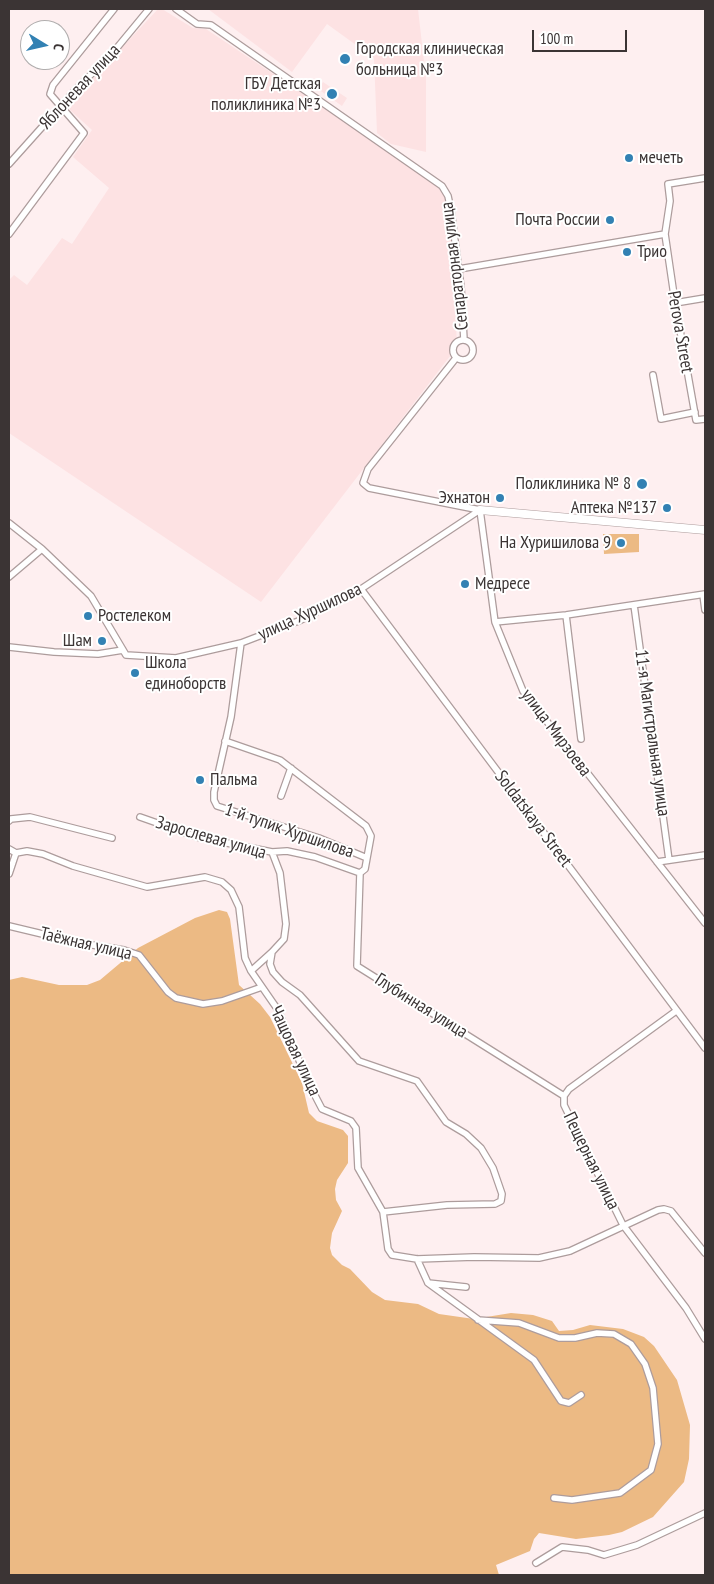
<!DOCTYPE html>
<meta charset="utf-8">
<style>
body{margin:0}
#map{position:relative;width:714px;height:1584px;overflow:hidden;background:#feeff0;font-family:"PT Sans Narrow",sans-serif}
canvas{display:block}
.frame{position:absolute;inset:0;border:10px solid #3b3434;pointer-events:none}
.north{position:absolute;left:20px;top:20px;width:50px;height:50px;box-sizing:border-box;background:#fff;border:1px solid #b1aeae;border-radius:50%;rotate:99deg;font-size:14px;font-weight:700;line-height:20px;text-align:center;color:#3b3434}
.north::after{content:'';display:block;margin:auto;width:18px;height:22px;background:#3281b3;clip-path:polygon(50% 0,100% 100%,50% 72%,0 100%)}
.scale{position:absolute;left:532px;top:30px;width:95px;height:22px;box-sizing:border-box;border:2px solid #3b3434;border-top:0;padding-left:6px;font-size:15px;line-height:18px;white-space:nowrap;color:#3b3434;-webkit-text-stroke:4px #fff;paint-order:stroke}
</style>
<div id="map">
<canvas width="714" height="1584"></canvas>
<div class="frame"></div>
<div class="north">С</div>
<div class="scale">100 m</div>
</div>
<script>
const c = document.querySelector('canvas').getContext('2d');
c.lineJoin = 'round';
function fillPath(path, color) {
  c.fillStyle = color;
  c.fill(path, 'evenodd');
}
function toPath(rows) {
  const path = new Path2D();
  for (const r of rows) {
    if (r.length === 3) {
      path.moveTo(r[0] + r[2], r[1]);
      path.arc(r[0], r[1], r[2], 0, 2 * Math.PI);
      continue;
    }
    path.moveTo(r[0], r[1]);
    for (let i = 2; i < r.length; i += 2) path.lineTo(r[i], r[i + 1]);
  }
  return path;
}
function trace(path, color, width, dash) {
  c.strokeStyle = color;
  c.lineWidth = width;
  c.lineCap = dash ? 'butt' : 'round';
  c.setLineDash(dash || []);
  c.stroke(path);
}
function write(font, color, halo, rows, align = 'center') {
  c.font = font + ' "PT Sans Narrow",sans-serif';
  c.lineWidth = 4;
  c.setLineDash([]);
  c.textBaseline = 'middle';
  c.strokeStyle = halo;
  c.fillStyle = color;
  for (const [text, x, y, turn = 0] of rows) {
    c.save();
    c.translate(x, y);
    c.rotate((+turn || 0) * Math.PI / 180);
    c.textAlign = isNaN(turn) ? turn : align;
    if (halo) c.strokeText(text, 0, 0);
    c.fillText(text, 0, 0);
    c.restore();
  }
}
fillPath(toPath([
 [158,9,162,9,193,28,206,29,450,192,457,347,261,602,9,433,9,280,14,275,27,285,62,238,72,244,109,188,73,157,92,130,70,110,70,103],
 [208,9,418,9,426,79,426,152,391,144,377,133,374,58,327,24,292,72],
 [323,82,347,98,342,106,318,89]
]), '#fde2e3');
fillPath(toPath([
 [603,534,639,534,639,552,604,554],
 [219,910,227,912,230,919,239,985,260,1004,270,1017,302,1083,309,1113,317,1121,343,1130,348,1136,348,1163,337,1180,335,1189,336,1200,342,1211,332,1233,330,1248,332,1255,342,1265,350,1269,372,1292,385,1300,418,1304,439,1314,474,1319,511,1313,533,1315,552,1321,559,1331,573,1330,590,1325,623,1329,644,1337,654,1346,677,1380,690,1425,689,1459,684,1482,653,1517,622,1532,609,1535,576,1539,539,1533,534,1539,530,1551,496,1565,499,1575,9,1575,9,980,22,977,59,985,87,985,100,980,138,948,195,918]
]), '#ecba84');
const minor = toPath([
 [176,9,197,24,211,25,442,186,448,196,451,210,461,287,464,340],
 [9,164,77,88,111,55,149,9],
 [705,178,668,184,670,201,665,234,675,302,696,420,705,419],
 [9,234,84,133,50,94,53,85,114,9],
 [459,269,665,234],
 [675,303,705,298],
 [463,350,10],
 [456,358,368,469,363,483,369,488,480,510],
 [653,375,661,419,695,412],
 [480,510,495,622,523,691,705,923],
 [9,523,42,549,91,596,126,655,176,658,241,643,301,620,361,589,480,510],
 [9,577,42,549],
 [361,589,705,1048],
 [703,595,705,610],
 [634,605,669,860],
 [566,615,581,739],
 [495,622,566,615,705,594],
 [241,643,231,717,214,792,214,800,217,806,319,838,367,858],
 [9,647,54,652,98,654,123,650],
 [225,741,280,760,366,826,371,836,365,869,360,873,315,857,287,851,272,852],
 [281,796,291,768],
 [140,817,197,837,272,852,280,873,286,924,284,939,272,952,270,964,273,972,282,982,300,995,359,1061,417,1081,446,1122,466,1134,481,1148,493,1168,502,1194,501,1201,495,1204,447,1205,383,1212],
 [9,821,11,819,30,817,112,838],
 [9,849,16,853],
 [16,853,27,851,43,854,73,866,147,887,205,877,222,882,231,890,239,907,245,958,251,971,278,1010,309,1084,322,1109,351,1121,356,1128,358,1168,383,1212,388,1249,392,1255,417,1259,474,1257,539,1258,570,1251,658,1210,664,1209,671,1211,705,1253],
 [657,862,705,855],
 [360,873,357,966,564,1096],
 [9,874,16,853],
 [9,926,80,943,124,950,139,955,168,992,176,998,203,1004,222,1001,262,987],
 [251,971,272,952],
 [676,1011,569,1089,564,1096,564,1105,623,1225,686,1308,705,1339],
 [417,1259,428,1283,466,1287],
 [428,1283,534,1360,561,1401,569,1403,581,1395],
 [478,1320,519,1323,559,1338,575,1338,597,1333,614,1334,631,1344,645,1364,653,1388,658,1444,651,1470,620,1493,572,1500,554,1498],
 [536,1563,562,1547,588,1550,604,1555,637,1545,705,1513]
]);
const tertiary = toPath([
 [480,510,705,530]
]);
trace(minor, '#ad9c9c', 8);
trace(tertiary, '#ad9c9c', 9);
trace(minor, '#fff', 5.5);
trace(tertiary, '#fff', 8);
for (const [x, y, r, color] of [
 [345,59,6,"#3281b3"],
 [332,94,6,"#3281b3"],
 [629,158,5,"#3281b3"],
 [610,220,5,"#3281b3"],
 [627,252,5,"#3281b3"],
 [642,484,6,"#3281b3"],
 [500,498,5,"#3281b3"],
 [667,508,5,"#3281b3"],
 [621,543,5,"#3281b3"],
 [465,584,5,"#3281b3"],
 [88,616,5,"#3281b3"],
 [102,641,5,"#3281b3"],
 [135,673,5,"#3281b3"],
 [200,780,5,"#3281b3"]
]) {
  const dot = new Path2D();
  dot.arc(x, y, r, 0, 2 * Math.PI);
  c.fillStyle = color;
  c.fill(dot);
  trace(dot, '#fff', 2);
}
write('18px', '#3b3434', '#fff', [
 ["Городская клиническая",356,49],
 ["больница №3",356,70],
 ["ГБУ Детская",321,84,"right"],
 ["поликлиника №3",321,105,"right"],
 ["мечеть",639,158],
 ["Почта России",600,220,"right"],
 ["Трио",637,252],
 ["Поликлиника № 8",631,484,"right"],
 ["Эхнатон",490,498,"right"],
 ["Аптека №137",657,508,"right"],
 ["На Хуришилова 9",611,543,"right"],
 ["Медресе",475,584],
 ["Ростелеком",98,616],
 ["Шам",92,641,"right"],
 ["Школа",145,663],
 ["единоборств",145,684],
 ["Пальма",210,780]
], 'left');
write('18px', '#3b3434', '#fff', [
 ["Яблоневая улица",80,87,-47],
 ["Сепараторная улица",455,266,-97],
 ["Perova Street",680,332,80],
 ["улица Хуршилова",310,612,-25],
 ["улица Мирзоева",556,733,53],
 ["11-я Магистральная улица",652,733,82],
 ["Soldatskaya Street",533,819,53],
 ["1-й тупик Хуршилова",289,831,19],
 ["Зарослевая улица",211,838,16],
 ["Таёжная улица",86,944,13],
 ["Глубинная улица",421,1006,32],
 ["Чащовая улица",295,1051,65],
 ["Пещерная улица",591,1161,64]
]);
</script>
